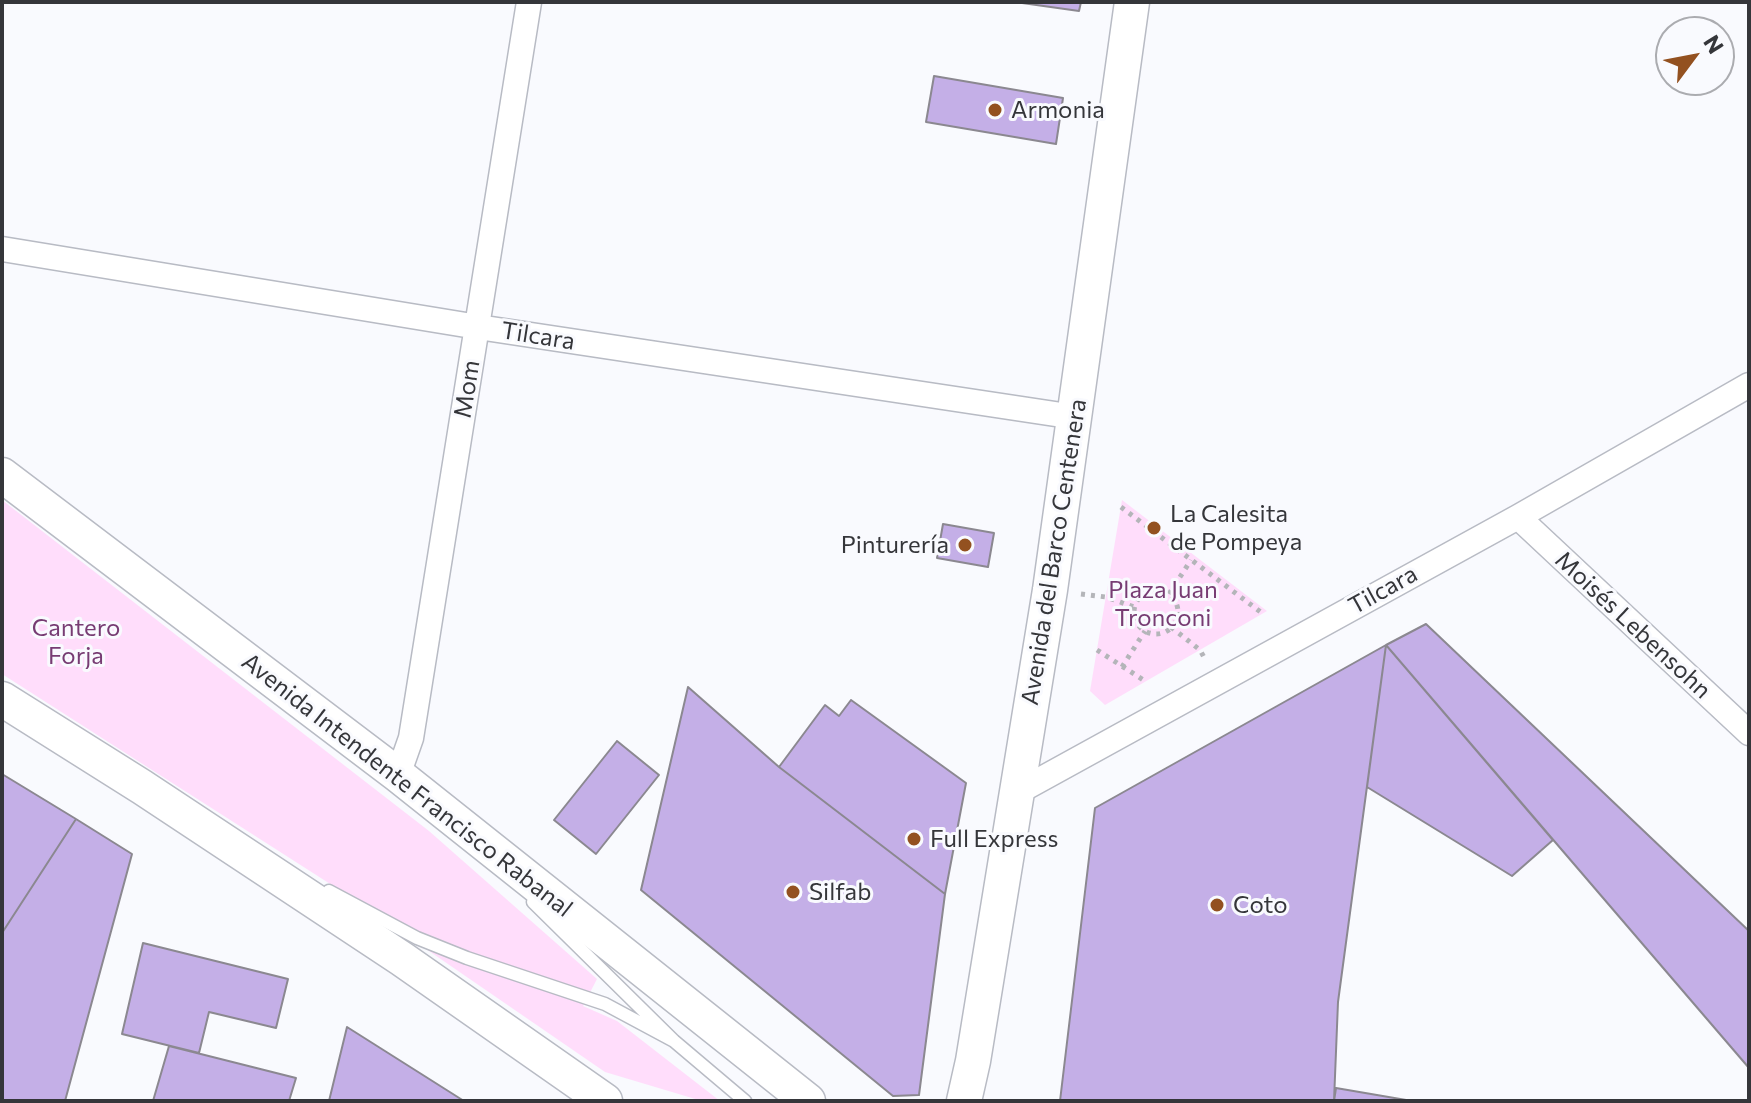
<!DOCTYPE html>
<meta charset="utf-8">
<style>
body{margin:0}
#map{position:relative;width:1751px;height:1103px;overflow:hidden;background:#f9fafe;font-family:Commissioner,sans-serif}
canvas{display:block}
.frame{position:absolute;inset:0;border:4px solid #35363a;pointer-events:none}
.north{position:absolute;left:1655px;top:16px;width:80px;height:80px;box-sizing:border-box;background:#f9fafe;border:2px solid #abacb0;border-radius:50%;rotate:58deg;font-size:22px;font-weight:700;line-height:32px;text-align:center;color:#35363a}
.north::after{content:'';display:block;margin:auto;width:28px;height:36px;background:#935120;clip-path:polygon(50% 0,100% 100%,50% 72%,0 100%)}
</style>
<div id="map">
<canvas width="1751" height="1103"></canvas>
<div class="frame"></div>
<div class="north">N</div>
</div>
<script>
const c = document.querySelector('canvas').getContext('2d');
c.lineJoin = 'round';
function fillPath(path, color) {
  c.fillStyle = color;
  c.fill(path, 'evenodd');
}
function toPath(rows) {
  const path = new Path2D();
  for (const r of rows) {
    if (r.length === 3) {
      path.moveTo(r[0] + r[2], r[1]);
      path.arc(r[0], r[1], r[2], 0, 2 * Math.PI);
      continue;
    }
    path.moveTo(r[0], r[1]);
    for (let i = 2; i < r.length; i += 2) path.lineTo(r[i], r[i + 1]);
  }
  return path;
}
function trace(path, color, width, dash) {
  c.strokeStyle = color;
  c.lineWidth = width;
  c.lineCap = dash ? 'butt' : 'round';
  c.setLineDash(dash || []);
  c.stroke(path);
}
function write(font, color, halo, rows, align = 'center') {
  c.font = font + ' Commissioner,sans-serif';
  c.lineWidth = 6;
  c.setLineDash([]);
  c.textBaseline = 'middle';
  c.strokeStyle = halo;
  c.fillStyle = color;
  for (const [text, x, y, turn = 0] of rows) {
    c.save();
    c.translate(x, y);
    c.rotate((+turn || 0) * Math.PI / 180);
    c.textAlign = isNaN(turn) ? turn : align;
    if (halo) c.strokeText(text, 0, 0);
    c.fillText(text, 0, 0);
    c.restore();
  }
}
fillPath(toPath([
 [2,500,429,831,597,979,583,1006,617,1021,720,1101,702,1101,605,1072,349,896,2,674],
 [1122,500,1267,611,1105,705,1090,691]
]), '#ffddfb');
const building = toPath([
 [1015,2,1081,2,1079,11,1015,2],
 [934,76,1063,98,1056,144,926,122,934,76],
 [943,524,994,533,988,567,937,558,943,524],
 [1426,624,1749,931,1749,1068,1386,645,1426,624],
 [1386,645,1553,840,1512,876,1367,787,1386,645],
 [1386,645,1338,1002,1334,1101,1060,1101,1095,808,1386,645],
 [688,687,779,767,945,894,919,1095,893,1096,641,890,688,687],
 [851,700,966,783,945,894,779,767,825,705,839,716,851,700],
 [617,741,659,775,596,854,554,820,617,741],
 [2,774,76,819,2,933,2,774],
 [76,819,132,854,65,1101,2,1101,2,933,76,819],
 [143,943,288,979,276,1028,209,1012,199,1053,122,1034,143,943],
 [347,1027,464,1101,329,1101,347,1027],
 [169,1046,296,1078,289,1101,153,1101,169,1046],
 [1336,1088,1412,1101,1334,1101,1336,1088]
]);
fillPath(building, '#c4afe7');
trace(building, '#8b8890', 2);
const lane = toPath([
 [329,891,417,938,467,958,605,1004,674,1041],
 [533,902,674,1041,745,1101]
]);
const street = toPath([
 [2,249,478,327,1075,417],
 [1518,517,1749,733],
 [398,775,411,738,529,2],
 [1016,793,1518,517,1749,385]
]);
const secondary = toPath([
 [2,475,398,775,808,1101],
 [2,699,142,787,402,959,605,1101],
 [964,1101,973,1061,1050,590,1132,2]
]);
trace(lane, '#b8bbc4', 15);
trace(street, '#b8bbc4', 27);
trace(secondary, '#b8bbc4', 37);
trace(toPath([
 [1121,507,1262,613],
 [1156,612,22],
 [1081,594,1106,597,1134,607],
 [1169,594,1191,560],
 [1171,627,1200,650,1205,659],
 [1097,650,1145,681],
 [1122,667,1145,631]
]), '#b4b5b9', 5, [4, 6]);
trace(lane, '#fff', 12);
trace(street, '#fff', 24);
trace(secondary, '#fff', 34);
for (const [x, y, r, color] of [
 [995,110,8,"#935120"],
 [1154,528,8,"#935120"],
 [965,545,8,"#935120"],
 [914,839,8,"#935120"],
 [793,892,8,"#935120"],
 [1217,905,8,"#935120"]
]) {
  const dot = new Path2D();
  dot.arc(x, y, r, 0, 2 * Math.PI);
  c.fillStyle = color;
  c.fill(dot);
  trace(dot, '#f9fafe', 3);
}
write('24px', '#35363a', '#f9fafe', [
 ["Armonia",1011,110],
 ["La Calesita",1170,514],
 ["de Pompeya",1170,542],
 ["Pinturería",949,545,"right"],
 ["Full Express",930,839],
 ["Silfab",809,892],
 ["Coto",1233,905]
], 'left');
write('24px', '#35363a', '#f9fafe', [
 ["Tilcara",538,336,9],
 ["Mom",467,389,-81],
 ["Avenida del Barco Centenera",1054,552,-81],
 ["Tilcara",1383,590,-29],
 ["Moisés Lebensohn",1633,625,43],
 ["Avenida Intendente Francisco Rabanal",407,785,38]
]);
write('24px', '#773c73', '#f9fafe', [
 ["Plaza Juan",1163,590],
 ["Tronconi",1163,618],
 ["Cantero",76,628],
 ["Forja",76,656]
]);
</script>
